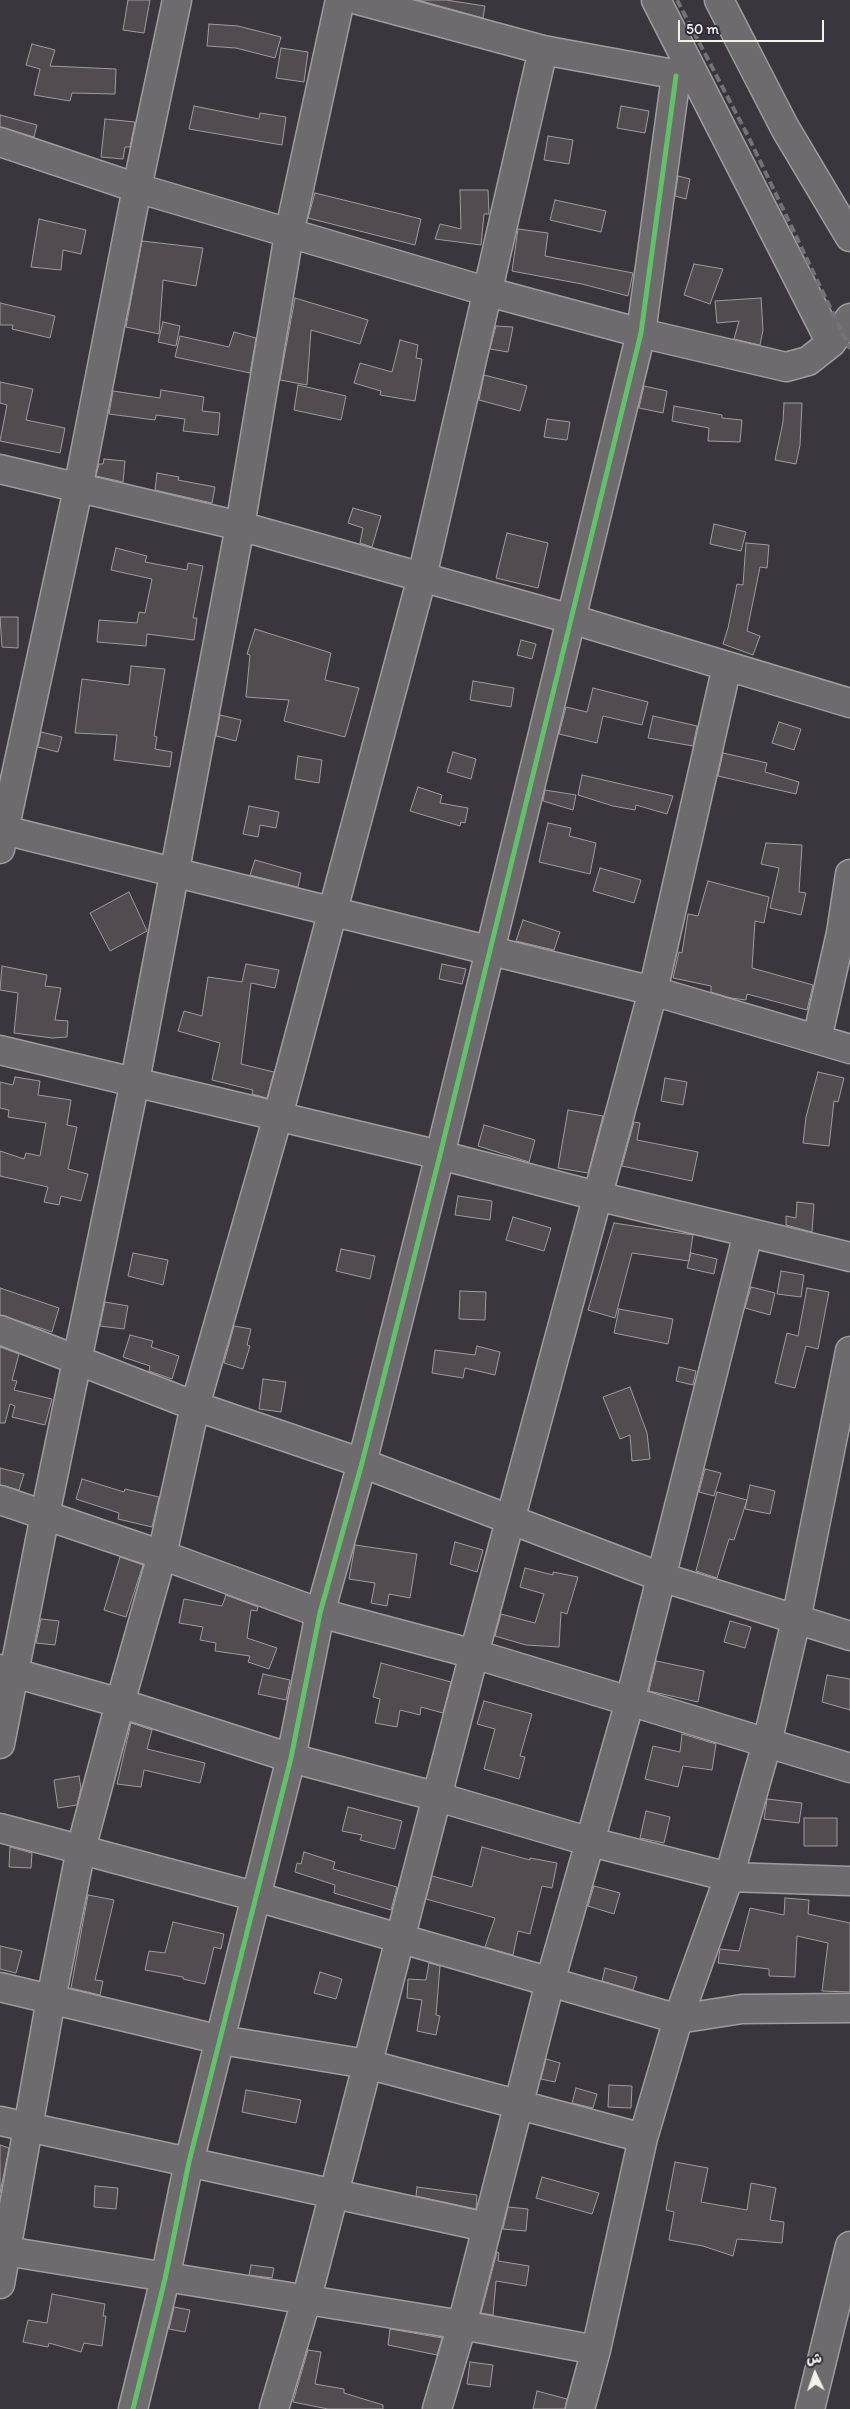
<!DOCTYPE html>
<meta charset="utf-8">
<style>
body{margin:0}
#map{position:relative;width:850px;height:2409px;overflow:hidden;background:#3b363e;font-family:Itim,"Playpen Sans Arabic",sans-serif}
canvas{display:block}
.north{position:absolute;left:790px;top:2349px;width:50px;height:50px;-webkit-text-stroke:4px #2f2a3d;paint-order:stroke;rotate:357deg;font-size:14px;font-weight:700;line-height:20px;text-align:center;color:#f4f1e8}
.north::after{content:'';display:block;margin:auto;width:18px;height:22px;background:#f4f1e8;clip-path:polygon(50% 0,100% 100%,50% 72%,0 100%)}
.scale{position:absolute;left:678px;top:20px;width:146px;height:22px;box-sizing:border-box;border:2px solid #f4f1e8;border-top:0;padding-left:6px;font-size:15px;line-height:18px;white-space:nowrap;color:#f4f1e8;-webkit-text-stroke:4px #2f2a3d;paint-order:stroke}
</style>
<div id="map">
<canvas width="850" height="2409"></canvas>
<div class="north">ش</div>
<div class="scale">50 m</div>
</div>
<script>
const c = document.querySelector('canvas').getContext('2d');
c.lineJoin = 'round';
function fillPath(path, color) {
  c.fillStyle = color;
  c.fill(path, 'evenodd');
}
function toPath(rows) {
  const path = new Path2D();
  for (const r of rows) {
    path.moveTo(r[0], r[1]);
    for (let i = 2; i < r.length; i += 2) path.lineTo(r[i], r[i + 1]);
  }
  return path;
}
function trace(path, color, width, dash) {
  c.strokeStyle = color;
  c.lineWidth = width;
  c.lineCap = dash ? 'butt' : 'round';
  c.setLineDash(dash || []);
  c.stroke(path);
}
const building = toPath([
 [128,0,150,0,144,33,123,30,128,0],
 [418,0,446,0,485,6,483,18,418,0],
 [209,24,238,26,281,37,275,58,236,48,207,46,209,24],
 [32,44,55,50,50,66,116,69,115,94,72,93,70,101,34,95,40,69,26,65,32,44],
 [281,48,308,52,304,82,276,78,281,48],
 [194,106,259,119,260,113,286,117,282,145,189,129,194,106],
 [621,106,649,111,645,133,617,128,621,106],
 [0,115,37,125,34,137,0,127,0,115],
 [105,119,135,122,130,147,125,147,123,159,101,157,105,119],
 [548,136,573,140,569,164,544,160,548,136],
 [678,176,690,179,686,199,675,196,678,176],
 [460,190,488,190,489,214,484,214,481,245,435,239,440,224,461,229,460,190],
 [315,193,421,219,415,245,308,218,315,193],
 [555,200,606,211,601,232,550,220,555,200],
 [39,219,86,230,81,254,63,250,61,270,31,267,39,219],
 [518,229,548,233,545,256,633,273,628,296,582,284,512,271,518,229],
 [142,241,203,248,196,286,163,280,159,334,126,327,142,241],
 [694,264,723,269,710,304,684,295,694,264],
 [295,298,368,320,360,344,311,330,307,385,280,380,295,298],
 [761,298,763,330,760,345,734,339,739,321,717,323,715,301,761,298],
 [0,303,55,316,50,338,12,329,13,325,0,325,0,303],
 [163,322,180,326,176,346,158,342,163,322],
 [496,326,513,327,508,352,490,349,496,326],
 [234,332,256,338,250,373,175,357,180,336,229,347,234,332],
 [400,340,418,345,416,358,422,359,415,401,380,395,381,391,354,383,360,363,392,372,400,340],
 [484,375,527,386,520,411,479,400,484,375],
 [0,382,33,389,26,420,65,428,60,453,0,441,7,405,0,403,0,382],
 [298,385,346,396,341,420,294,410,298,385],
 [644,386,667,391,663,413,639,408,644,386],
 [161,390,204,397,202,411,220,413,218,435,183,431,185,419,156,415,155,420,109,414,113,391,160,398,161,390],
 [784,403,802,403,800,445,796,464,775,460,783,422,784,403],
 [674,406,722,415,722,418,742,420,740,442,708,441,709,428,672,421,674,406],
 [547,419,570,422,567,440,544,437,547,419],
 [104,459,125,461,123,482,96,476,99,464,103,464,104,459],
 [157,473,179,477,178,480,215,487,212,503,155,490,157,473],
 [353,508,381,516,372,547,360,543,363,528,348,523,353,508],
 [714,524,746,532,741,551,710,544,714,524],
 [507,533,548,543,538,588,496,578,507,533],
 [746,543,769,545,767,568,760,567,747,631,760,636,753,655,723,644,728,628,737,584,743,585,746,543],
 [116,548,147,556,145,562,187,570,188,563,203,566,193,618,197,618,194,640,147,634,146,646,97,642,99,620,137,623,139,612,145,613,152,579,111,570,116,548],
 [0,617,18,617,18,648,2,647,0,617],
 [255,629,331,653,325,680,359,688,345,737,284,721,289,700,246,697,250,655,247,654,255,629],
 [521,640,536,644,532,659,517,655,521,640],
 [131,666,165,669,154,736,157,737,155,749,172,752,170,767,114,760,117,735,75,733,82,679,129,685,131,666],
 [473,681,514,688,511,707,470,700,473,681],
 [593,688,648,702,642,725,603,716,597,743,559,734,566,707,587,712,593,688],
 [220,715,241,720,236,741,216,736,220,715],
 [653,716,697,726,693,746,648,738,653,716],
 [779,722,801,729,794,750,772,743,779,722],
 [41,732,62,737,58,752,38,747,41,732],
 [453,752,476,759,471,779,447,772,453,752],
 [723,753,767,763,765,772,799,782,796,794,718,776,723,753],
 [298,756,322,760,319,783,295,779,298,756],
 [582,775,673,796,667,814,636,805,635,810,613,806,578,795,582,775],
 [418,787,442,795,440,803,468,808,465,823,461,822,460,826,410,811,418,787],
 [545,790,576,795,573,810,543,801,545,790],
 [249,806,279,812,276,828,260,825,258,837,243,834,249,806],
 [548,823,571,828,569,836,596,843,590,874,539,862,548,823],
 [766,843,802,845,799,892,806,893,801,915,770,908,779,868,761,864,766,843],
 [255,860,301,873,298,887,250,875,255,860],
 [600,868,641,880,634,903,593,891,600,868],
 [708,881,769,897,764,923,755,921,752,968,813,985,807,1010,747,994,746,1000,731,998,711,992,711,986,673,978,679,952,682,953,688,914,698,916,708,881],
 [129,892,147,931,110,951,90,913,129,892],
 [523,920,560,932,554,950,516,941,523,920],
 [246,964,279,970,275,988,251,983,241,1064,274,1072,267,1098,252,1094,253,1090,212,1080,220,1043,178,1031,184,1011,202,1016,208,977,242,982,246,964],
 [442,964,466,969,462,984,439,979,442,964],
 [2,966,47,975,45,986,61,988,55,1020,68,1021,67,1037,52,1038,14,1033,18,993,0,990,2,966],
 [818,1072,844,1078,838,1102,834,1101,829,1146,803,1143,806,1117,818,1072],
 [15,1077,40,1081,38,1095,71,1100,67,1125,77,1127,68,1169,88,1174,81,1201,61,1196,59,1205,44,1202,48,1187,0,1176,0,1151,24,1159,26,1153,40,1156,46,1123,8,1117,9,1110,0,1108,0,1082,13,1085,15,1077],
 [665,1078,687,1082,683,1105,661,1101,665,1078],
 [568,1110,603,1116,588,1173,558,1168,568,1110],
 [634,1122,640,1123,637,1140,698,1152,692,1181,622,1166,634,1122],
 [484,1125,535,1140,529,1162,478,1146,484,1125],
 [458,1196,492,1201,490,1220,455,1215,458,1196],
 [797,1202,814,1204,812,1232,786,1225,786,1216,796,1218,797,1202],
 [513,1217,551,1228,544,1251,506,1240,513,1217],
 [614,1223,693,1235,689,1261,632,1253,615,1318,588,1310,614,1223],
 [341,1249,375,1256,370,1279,336,1271,341,1249],
 [133,1253,168,1260,163,1285,128,1276,133,1253],
 [691,1253,717,1259,714,1274,687,1268,691,1253],
 [781,1271,804,1275,801,1297,777,1294,781,1271],
 [751,1287,775,1293,770,1315,745,1308,751,1287],
 [0,1288,59,1308,52,1332,0,1315,0,1288],
 [807,1288,829,1292,818,1349,806,1346,795,1388,775,1383,787,1333,798,1336,807,1288],
 [460,1291,486,1292,485,1320,459,1319,460,1291],
 [105,1302,128,1306,124,1329,100,1326,105,1302],
 [619,1309,673,1319,668,1344,614,1333,619,1309],
 [234,1326,251,1329,247,1345,250,1346,243,1369,224,1363,234,1326],
 [130,1335,153,1341,151,1347,179,1356,172,1379,149,1371,150,1366,123,1357,130,1335],
 [477,1346,500,1352,495,1375,465,1368,463,1378,432,1373,435,1350,475,1355,477,1346],
 [0,1347,19,1354,12,1380,17,1381,14,1390,52,1399,45,1425,12,1417,15,1406,10,1404,5,1423,0,1423,0,1347],
 [679,1367,696,1371,693,1385,676,1381,679,1367],
 [263,1379,286,1382,281,1412,259,1409,263,1379],
 [630,1387,647,1433,650,1459,632,1461,630,1435,620,1439,603,1397,630,1387],
 [0,1468,24,1474,19,1490,0,1485,0,1468],
 [705,1469,721,1473,714,1496,699,1492,705,1469],
 [82,1479,124,1492,125,1489,159,1497,152,1527,118,1519,119,1513,76,1499,82,1479],
 [750,1485,775,1491,770,1514,745,1509,750,1485],
 [717,1492,747,1500,734,1540,729,1539,717,1578,696,1571,717,1492],
 [455,1542,483,1550,477,1572,450,1564,455,1542],
 [355,1545,417,1554,410,1598,389,1594,387,1606,371,1603,375,1583,349,1579,355,1545],
 [120,1557,143,1565,126,1617,104,1610,120,1557],
 [525,1568,553,1575,553,1572,578,1577,567,1614,561,1612,559,1647,526,1645,495,1636,501,1614,535,1623,544,1594,520,1587,525,1568],
 [226,1595,258,1607,257,1611,251,1610,247,1638,277,1648,269,1669,248,1662,250,1656,215,1651,216,1643,200,1640,203,1627,179,1623,184,1599,222,1606,226,1595],
 [41,1619,59,1621,55,1645,36,1643,41,1619],
 [730,1621,751,1627,745,1648,724,1642,730,1621],
 [656,1661,704,1671,698,1702,649,1691,656,1661],
 [381,1663,451,1682,443,1713,421,1707,420,1715,400,1710,397,1727,375,1723,380,1699,373,1697,381,1663],
 [263,1674,290,1680,286,1700,258,1694,263,1674],
 [827,1675,850,1679,850,1710,822,1702,827,1675],
 [484,1701,532,1714,520,1756,525,1757,519,1779,484,1769,495,1729,477,1724,484,1701],
 [131,1723,152,1730,147,1749,205,1763,200,1783,144,1770,141,1787,117,1784,131,1723],
 [682,1734,716,1744,712,1770,683,1766,678,1787,645,1779,653,1746,680,1752,682,1734],
 [79,1776,81,1788,77,1805,58,1808,54,1780,79,1776],
 [767,1799,802,1803,799,1823,764,1819,767,1799],
 [348,1807,402,1821,395,1849,360,1840,362,1835,342,1831,348,1807],
 [646,1811,670,1817,664,1843,640,1838,646,1811],
 [804,1818,837,1818,837,1846,804,1846,804,1818],
 [10,1847,32,1853,31,1868,9,1867,10,1847],
 [482,1847,530,1860,530,1858,557,1863,552,1888,542,1886,530,1934,518,1931,513,1955,485,1947,495,1918,426,1899,432,1876,472,1887,482,1847],
 [304,1852,335,1862,333,1869,397,1887,391,1910,334,1893,335,1885,295,1872,297,1863,301,1864,304,1852],
 [594,1886,620,1893,614,1914,588,1906,594,1886],
 [88,1895,114,1900,95,1980,103,1981,100,1995,71,1988,88,1895],
 [785,1898,809,1900,808,1914,850,1923,850,1992,822,1991,828,1943,797,1936,795,1977,769,1976,769,1969,718,1963,720,1949,739,1951,750,1908,784,1915,785,1898],
 [173,1922,224,1934,221,1949,214,1947,205,1984,183,1979,183,1977,145,1970,149,1951,165,1953,173,1922],
 [0,1946,22,1951,16,1973,0,1969,0,1946],
 [429,1963,440,1966,436,2015,440,2016,436,2035,417,2031,422,2000,407,1998,408,1979,426,1980,429,1963],
 [605,1968,637,1977,633,1990,602,1981,605,1968],
 [320,1972,342,1979,336,1999,314,1993,320,1972],
 [546,2059,560,2063,555,2082,541,2079,546,2059],
 [609,2085,632,2086,631,2108,608,2107,609,2085],
 [576,2088,597,2094,593,2108,572,2103,576,2088],
 [246,2090,301,2100,296,2123,242,2112,246,2090],
 [0,2145,9,2148,0,2193,0,2145],
 [675,2162,708,2168,701,2202,747,2210,751,2183,776,2188,770,2220,784,2222,782,2243,737,2239,733,2256,703,2246,669,2240,674,2212,666,2210,675,2162],
 [542,2177,599,2193,592,2214,536,2198,542,2177],
 [95,2186,118,2188,116,2209,94,2207,95,2186],
 [417,2187,477,2195,476,2209,416,2196,417,2187],
 [508,2207,528,2209,526,2231,503,2229,508,2207],
 [497,2252,499,2253,498,2261,529,2266,526,2286,496,2281,493,2315,481,2313,497,2252],
 [251,2265,274,2268,272,2278,249,2275,251,2265],
 [52,2294,105,2304,103,2316,106,2316,102,2346,84,2343,81,2352,49,2343,48,2347,23,2342,28,2320,47,2323,52,2294],
 [174,2307,190,2310,185,2332,169,2329,174,2307],
 [390,2329,442,2338,437,2355,388,2345,390,2329],
 [308,2350,321,2352,315,2384,344,2389,344,2393,383,2405,383,2409,328,2409,293,2402,308,2350],
 [470,2362,493,2365,490,2387,467,2384,470,2362],
 [537,2391,567,2399,565,2409,533,2409,537,2391]
]);
fillPath(building, '#524b50');
trace(building, '#9f9c9e', 1);
const minor = toPath([
 [358,0,543,50,695,78],
 [656,0,831,343],
 [719,0,785,128,850,237],
 [0,142,137,188,489,292,641,333,786,367,808,361,831,343,850,318],
 [0,469,240,526,571,619,850,703],
 [0,829,653,991,850,1049],
 [0,849,78,489,137,188,177,0],
 [817,1039,841,933,850,874],
 [0,1050,440,1155,597,1196,850,1257],
 [0,1330,195,1406,362,1463,661,1577,850,1636],
 [0,1500,162,1555,320,1613,474,1654,850,1768],
 [0,1669,120,1703,291,1758,438,1797,591,1842,729,1877,850,1881],
 [0,1744,45,1515,135,1081,240,526,289,234,340,0],
 [0,1828,254,1896,678,2019,742,2009,850,2008],
 [0,1987,221,2040,367,2064,643,2138],
 [0,2121,486,2227],
 [0,2250,462,2325,596,2350],
 [0,2284,51,1999,81,1849,120,1703,162,1555,195,1406,278,1116,422,577,543,50],
 [133,2409,165,2279,189,2162,291,1758,320,1613,362,1463,440,1155,641,333,676,76],
 [274,2409,306,2301,474,1654,653,991,727,666],
 [437,2409,462,2325,550,1982,630,1701,748,1233],
 [580,2409,596,2350,643,2138,678,2019,729,1877,767,1743,796,1620,850,1351],
 [810,2409,850,2246]
]);
trace(minor, '#9f9c9e', 31);
trace(minor, '#6d6b6d', 28);
trace(toPath([
 [677,0,749,138,850,349]
]), '#747275', 4, [8, 4]);
trace(toPath([
 [133,2409,165,2279,189,2162,291,1758,320,1613,362,1463,440,1155,641,333,676,76]
]), '#61c268', 5);
</script>
